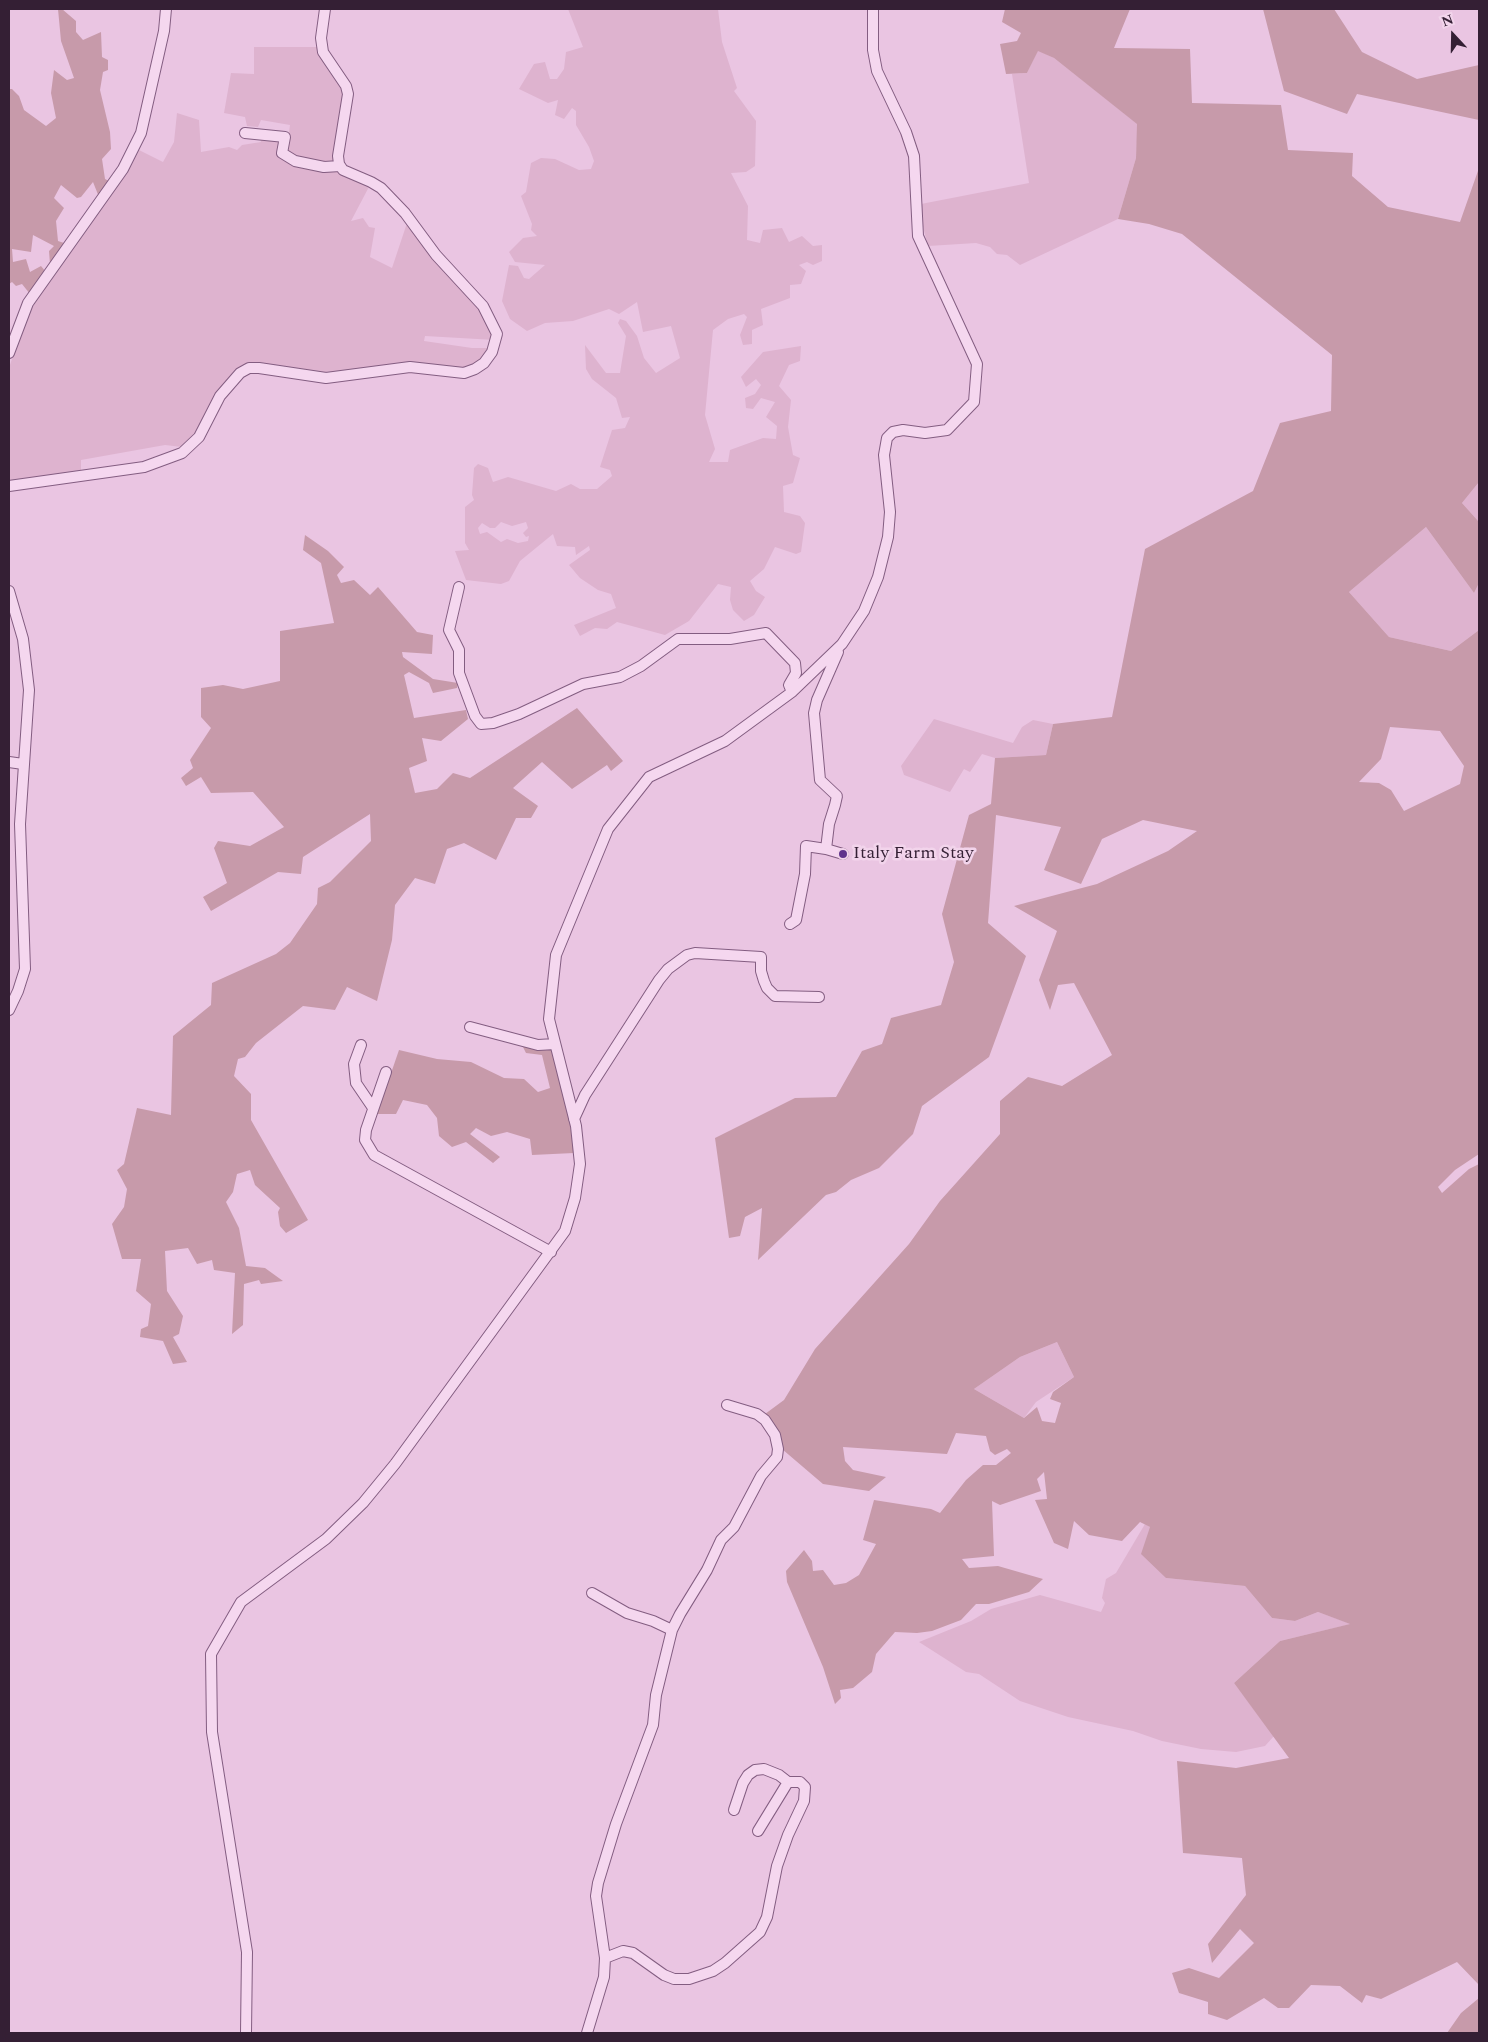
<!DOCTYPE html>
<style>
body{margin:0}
#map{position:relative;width:1488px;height:2042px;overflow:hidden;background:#eac5e2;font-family:Spectral,serif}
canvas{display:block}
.frame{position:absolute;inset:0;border:10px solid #341f34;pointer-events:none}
.north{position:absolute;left:1428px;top:10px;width:50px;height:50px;-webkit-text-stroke:4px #f2d4eb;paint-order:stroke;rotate:339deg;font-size:14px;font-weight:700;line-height:20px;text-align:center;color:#341f34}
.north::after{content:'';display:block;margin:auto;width:18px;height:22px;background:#341f34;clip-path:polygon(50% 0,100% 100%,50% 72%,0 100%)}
</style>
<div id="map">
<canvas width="1488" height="2042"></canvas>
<div class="frame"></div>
<div class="north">N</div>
</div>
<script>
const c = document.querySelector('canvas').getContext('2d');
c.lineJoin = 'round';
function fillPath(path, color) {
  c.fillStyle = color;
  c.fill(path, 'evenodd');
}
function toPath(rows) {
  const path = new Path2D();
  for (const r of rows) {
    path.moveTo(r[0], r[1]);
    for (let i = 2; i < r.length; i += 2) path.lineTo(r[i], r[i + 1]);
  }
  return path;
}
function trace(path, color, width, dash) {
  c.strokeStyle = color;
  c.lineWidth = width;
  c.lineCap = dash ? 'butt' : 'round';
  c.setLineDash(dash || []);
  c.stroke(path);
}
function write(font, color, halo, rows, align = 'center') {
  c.font = font + ' Spectral,serif';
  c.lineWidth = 5;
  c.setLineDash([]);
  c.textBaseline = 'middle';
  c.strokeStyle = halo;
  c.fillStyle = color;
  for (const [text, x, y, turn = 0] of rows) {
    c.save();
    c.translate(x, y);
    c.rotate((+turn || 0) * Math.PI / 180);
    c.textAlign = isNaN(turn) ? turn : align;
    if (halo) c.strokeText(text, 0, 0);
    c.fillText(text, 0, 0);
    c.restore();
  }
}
fillPath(toPath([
 [568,9,718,9,722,42,737,88,734,91,756,121,755,166,746,172,731,173,748,206,747,240,760,243,763,230,782,228,789,242,802,236,813,246,822,245,822,261,813,265,807,262,799,265,806,271,801,284,790,285,790,298,761,309,763,325,752,330,752,344,743,345,740,335,747,317,744,314,728,319,713,330,705,415,715,449,709,462,728,462,730,450,763,438,776,439,777,426,766,417,775,402,761,398,753,409,746,408,745,398,755,394,761,385,756,379,746,387,741,377,763,352,801,346,800,361,789,365,779,386,791,400,788,427,793,455,800,458,793,483,783,486,784,512,800,516,805,523,801,552,796,554,775,547,764,569,750,581,756,591,765,597,754,615,744,621,733,610,730,600,731,587,718,584,689,621,665,635,617,622,607,629,595,628,580,636,574,625,616,608,611,594,598,590,580,578,569,565,590,550,589,546,576,555,575,547,557,546,553,534,520,561,509,581,501,584,466,580,455,551,469,550,465,543,465,507,474,500,472,495,474,468,478,464,488,468,493,482,508,477,556,491,571,484,580,489,597,489,612,476,610,470,600,467,612,430,625,428,630,417,622,418,616,398,592,379,586,369,585,345,606,373,620,373,626,336,618,323,620,319,626,321,637,336,644,358,656,373,680,358,671,326,643,332,637,302,619,314,609,309,573,321,545,323,527,331,510,319,502,301,509,265,518,266,524,278,529,279,545,265,515,262,509,252,523,238,537,236,531,230,532,224,521,196,526,192,531,163,541,158,555,159,579,170,591,169,594,161,589,147,576,125,576,111,572,108,564,119,555,115,558,100,548,103,519,89,534,64,545,62,550,79,557,79,564,69,566,52,583,47],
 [501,522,512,526,526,522,528,528,523,533,526,537,529,536,528,541,518,543,507,539,501,542,487,532,480,534,478,528,482,523,490,528,495,528],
 [254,47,318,47,346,93,335,160,330,164,286,154,290,125,261,120,258,127,247,126,245,117,224,113,231,73,254,74],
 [1038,50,1054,58,1138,124,1136,158,1118,219,1020,265,1007,255,997,254,990,247,976,243,928,246,921,219,921,204,1029,183,1012,74,1027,73],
 [177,113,199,120,201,152,229,147,237,150,242,145,261,142,260,138,282,138,280,155,337,168,371,183,351,221,363,218,369,227,375,228,370,257,392,268,408,220,478,303,495,340,425,336,424,341,472,348,491,348,478,364,459,369,418,363,333,374,245,365,193,438,182,447,165,445,81,460,81,472,9,481,9,368,28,310,126,172,139,150,163,162,174,142],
 [1479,482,1479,522,1462,503],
 [1426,527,1474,593,1479,583,1479,630,1451,651,1389,637,1349,592],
 [934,719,1013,743,1022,727,1033,720,1053,724,1046,755,995,758,982,754,970,772,964,769,950,792,904,775,901,766],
 [1057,1342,1074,1377,1036,1402,1024,1418,974,1389,1020,1357],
 [1145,1524,1150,1527,1166,1578,1245,1586,1272,1618,1295,1621,1318,1612,1351,1624,1280,1641,1234,1683,1274,1736,1265,1746,1236,1752,1201,1749,1162,1741,1133,1731,1068,1717,1020,1701,979,1674,966,1672,919,1642,971,1621,991,1609,1040,1595,1101,1612,1105,1603,1102,1598,1106,1579,1116,1573]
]), '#deb3cf');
fillPath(toPath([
 [58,9,62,9,76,21,76,32,83,40,101,32,102,57,108,60,108,70,103,72,100,90,110,132,111,149,102,159,105,179,111,182,99,197,93,182,81,197,77,198,61,185,54,198,64,208,56,221,58,241,64,243,50,264,49,251,54,246,33,235,31,252,12,249,13,262,26,259,30,272,41,266,46,272,30,294,22,284,16,286,12,282,9,284,9,89,12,89,19,96,24,110,46,126,56,118,51,93,54,70,67,80,74,78,61,41],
 [1005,9,1130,9,1114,48,1190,49,1192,103,1281,105,1288,150,1353,153,1352,176,1388,207,1460,222,1479,168,1479,482,1462,503,1479,522,1479,583,1474,593,1426,527,1349,592,1389,637,1451,651,1479,630,1479,1154,1455,1170,1438,1187,1442,1193,1469,1169,1479,1164,1479,1985,1457,1962,1381,1999,1366,1995,1362,2003,1340,1986,1311,1985,1289,2008,1278,2008,1264,1998,1227,2020,1208,2014,1208,2002,1179,1993,1172,1973,1189,1968,1219,1978,1254,1943,1240,1929,1212,1963,1208,1944,1246,1895,1242,1858,1183,1853,1177,1761,1236,1768,1289,1758,1234,1683,1280,1641,1350,1624,1318,1612,1295,1621,1272,1618,1245,1586,1166,1578,1141,1554,1150,1527,1140,1522,1122,1541,1089,1535,1074,1521,1068,1549,1054,1543,1035,1500,1047,1499,1044,1472,1037,1479,1041,1491,1000,1505,992,1501,994,1556,962,1559,969,1568,998,1566,1043,1579,1029,1592,989,1604,976,1604,961,1620,932,1631,917,1633,895,1632,876,1654,872,1672,853,1688,840,1690,841,1698,835,1704,823,1667,787,1582,786,1571,804,1550,812,1561,813,1571,823,1570,834,1585,846,1583,859,1575,876,1544,863,1540,874,1500,931,1509,940,1513,966,1480,983,1465,996,1465,1011,1453,1007,1449,995,1455,990,1451,986,1436,956,1433,947,1454,843,1447,845,1461,853,1470,886,1477,869,1491,823,1484,782,1449,765,1414,784,1400,815,1349,909,1244,940,1201,1000,1134,1000,1101,1028,1077,1062,1086,1112,1055,1074,983,1058,985,1050,1010,1039,980,1057,931,1014,906,1097,884,1168,851,1197,831,1143,820,1102,839,1081,884,1044,870,1061,827,996,815,988,923,1026,956,989,1057,922,1106,913,1134,879,1168,851,1180,836,1192,826,1195,758,1260,762,1208,745,1217,740,1236,729,1238,715,1138,795,1098,836,1097,862,1051,882,1044,891,1018,941,1005,954,962,942,914,969,815,991,804,995,758,1046,755,1053,724,1112,717,1145,549,1253,491,1280,423,1331,411,1332,355,1182,234,1149,224,1118,219,1136,158,1137,124,1054,58,1038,51,1027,73,1006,74,1000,44,1017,41,1021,33,1002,22],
 [1390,727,1440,731,1464,766,1460,784,1404,811,1391,790,1379,783,1359,782,1381,759],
 [1057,1342,1074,1377,1053,1392,1050,1399,1061,1403,1055,1423,1042,1421,1037,1407,1024,1418,974,1389,1020,1357],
 [1263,9,1334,9,1362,52,1417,79,1479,65,1479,120,1357,94,1347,114,1284,91],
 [305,535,328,551,344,567,337,575,341,583,354,580,370,595,378,587,417,632,433,635,432,654,402,652,403,657,433,679,458,683,457,688,433,693,429,683,409,672,404,675,414,718,466,710,468,719,441,741,422,738,427,761,409,768,415,793,437,789,453,773,470,778,577,708,623,761,611,771,607,765,572,789,542,762,513,788,538,806,531,818,516,818,496,860,464,843,447,849,435,884,415,878,395,905,392,940,377,1001,347,987,335,1010,303,1006,256,1043,245,1057,238,1059,234,1076,251,1094,251,1120,308,1220,286,1233,280,1226,278,1212,280,1208,255,1185,250,1170,237,1174,233,1192,226,1202,239,1228,246,1266,265,1268,283,1281,261,1284,259,1280,244,1284,243,1325,232,1334,235,1273,214,1270,212,1260,197,1264,188,1248,165,1251,167,1291,183,1316,179,1334,173,1337,187,1362,173,1364,163,1341,140,1337,141,1329,148,1326,151,1304,136,1291,141,1259,122,1259,112,1224,124,1207,127,1189,117,1170,124,1164,137,1108,171,1115,173,1036,211,1005,212,983,276,954,290,943,317,904,318,888,330,882,371,841,370,814,303,857,301,874,278,872,211,911,203,897,227,883,214,848,218,841,250,846,284,827,253,792,211,793,201,777,186,786,181,778,193,768,190,760,211,728,201,717,201,688,223,685,243,689,280,681,280,631,334,623,321,563,303,550],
 [523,1047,552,1048,570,1124,574,1153,532,1155,530,1139,507,1132,491,1136,476,1128,470,1134,500,1157,493,1163,466,1142,452,1147,439,1136,437,1118,427,1105,403,1100,396,1114,377,1114,399,1050,437,1059,471,1062,504,1078,524,1079,538,1092,550,1088,542,1055,526,1053],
 [1479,1998,1479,2033,1447,2033,1461,2013]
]), '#c79aaa');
const minor = toPath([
 [245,133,285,137,282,153,295,161,324,167,340,166],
 [9,353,28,303,123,169,141,133,164,31,166,9],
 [9,486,144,467,182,453,199,437,220,396,240,373,249,368,259,368,326,378,410,367,464,373,475,369,484,363,492,352,497,334,483,306,436,255,405,213,381,188,371,182,343,170,339,164,338,156,348,94,346,86,323,52,321,38,325,9],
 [459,587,449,630,459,650,459,673,475,716,481,724,493,723,519,714,583,684,620,677,641,666,678,639,730,639,766,633,795,663,796,673,789,685,792,692],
 [9,591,23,639,29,690,20,824,25,969,18,991,9,1010],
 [9,762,23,764],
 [826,849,843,854],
 [790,924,796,920,805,874,806,846,826,849,829,824,835,805,837,796,820,780,814,713,817,700,838,652],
 [470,1027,538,1045,555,1044],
 [361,1045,354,1064,356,1083,373,1108],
 [386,1072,366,1130,365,1140,374,1155,551,1252],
 [574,1119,585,1095,659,980,668,969,687,955,695,953,761,957,761,971,764,981,767,988,775,996,819,997],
 [592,1593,627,1613,653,1621,672,1630],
 [758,1831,788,1782],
 [605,1958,623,1951,633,1953,664,1975,674,1979,689,1979,713,1971,725,1963,760,1932,767,1917,777,1866,788,1835,804,1801,805,1787,800,1782,788,1782,779,1775,764,1769,755,1770,748,1775,743,1783,734,1810],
 [246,2033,247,1952,212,1732,211,1654,241,1602,326,1539,363,1503,395,1464,565,1231,575,1198,580,1164,576,1126,549,1019,556,955,608,829,649,777,725,741,792,692,842,644,864,611,878,577,888,537,890,512,884,455,887,438,893,432,903,430,925,433,947,430,974,402,977,364,918,236,914,156,906,132,877,71,873,50,873,9],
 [587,2033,604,1977,605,1958,596,1896,598,1883,616,1824,653,1725,656,1695,672,1630,680,1614,707,1570,721,1540,734,1527,761,1476,777,1457,778,1449,775,1435,765,1420,757,1414,727,1405]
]);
trace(minor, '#835d81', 12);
trace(minor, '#f5d7ef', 10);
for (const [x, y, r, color] of [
 [843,854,5,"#60338c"]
]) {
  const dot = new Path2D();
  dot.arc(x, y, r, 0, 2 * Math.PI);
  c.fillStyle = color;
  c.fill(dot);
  trace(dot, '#f2d4eb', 2);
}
write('18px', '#341f34', '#f2d4eb', [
 ["Italy Farm Stay",853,854]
], 'left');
</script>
